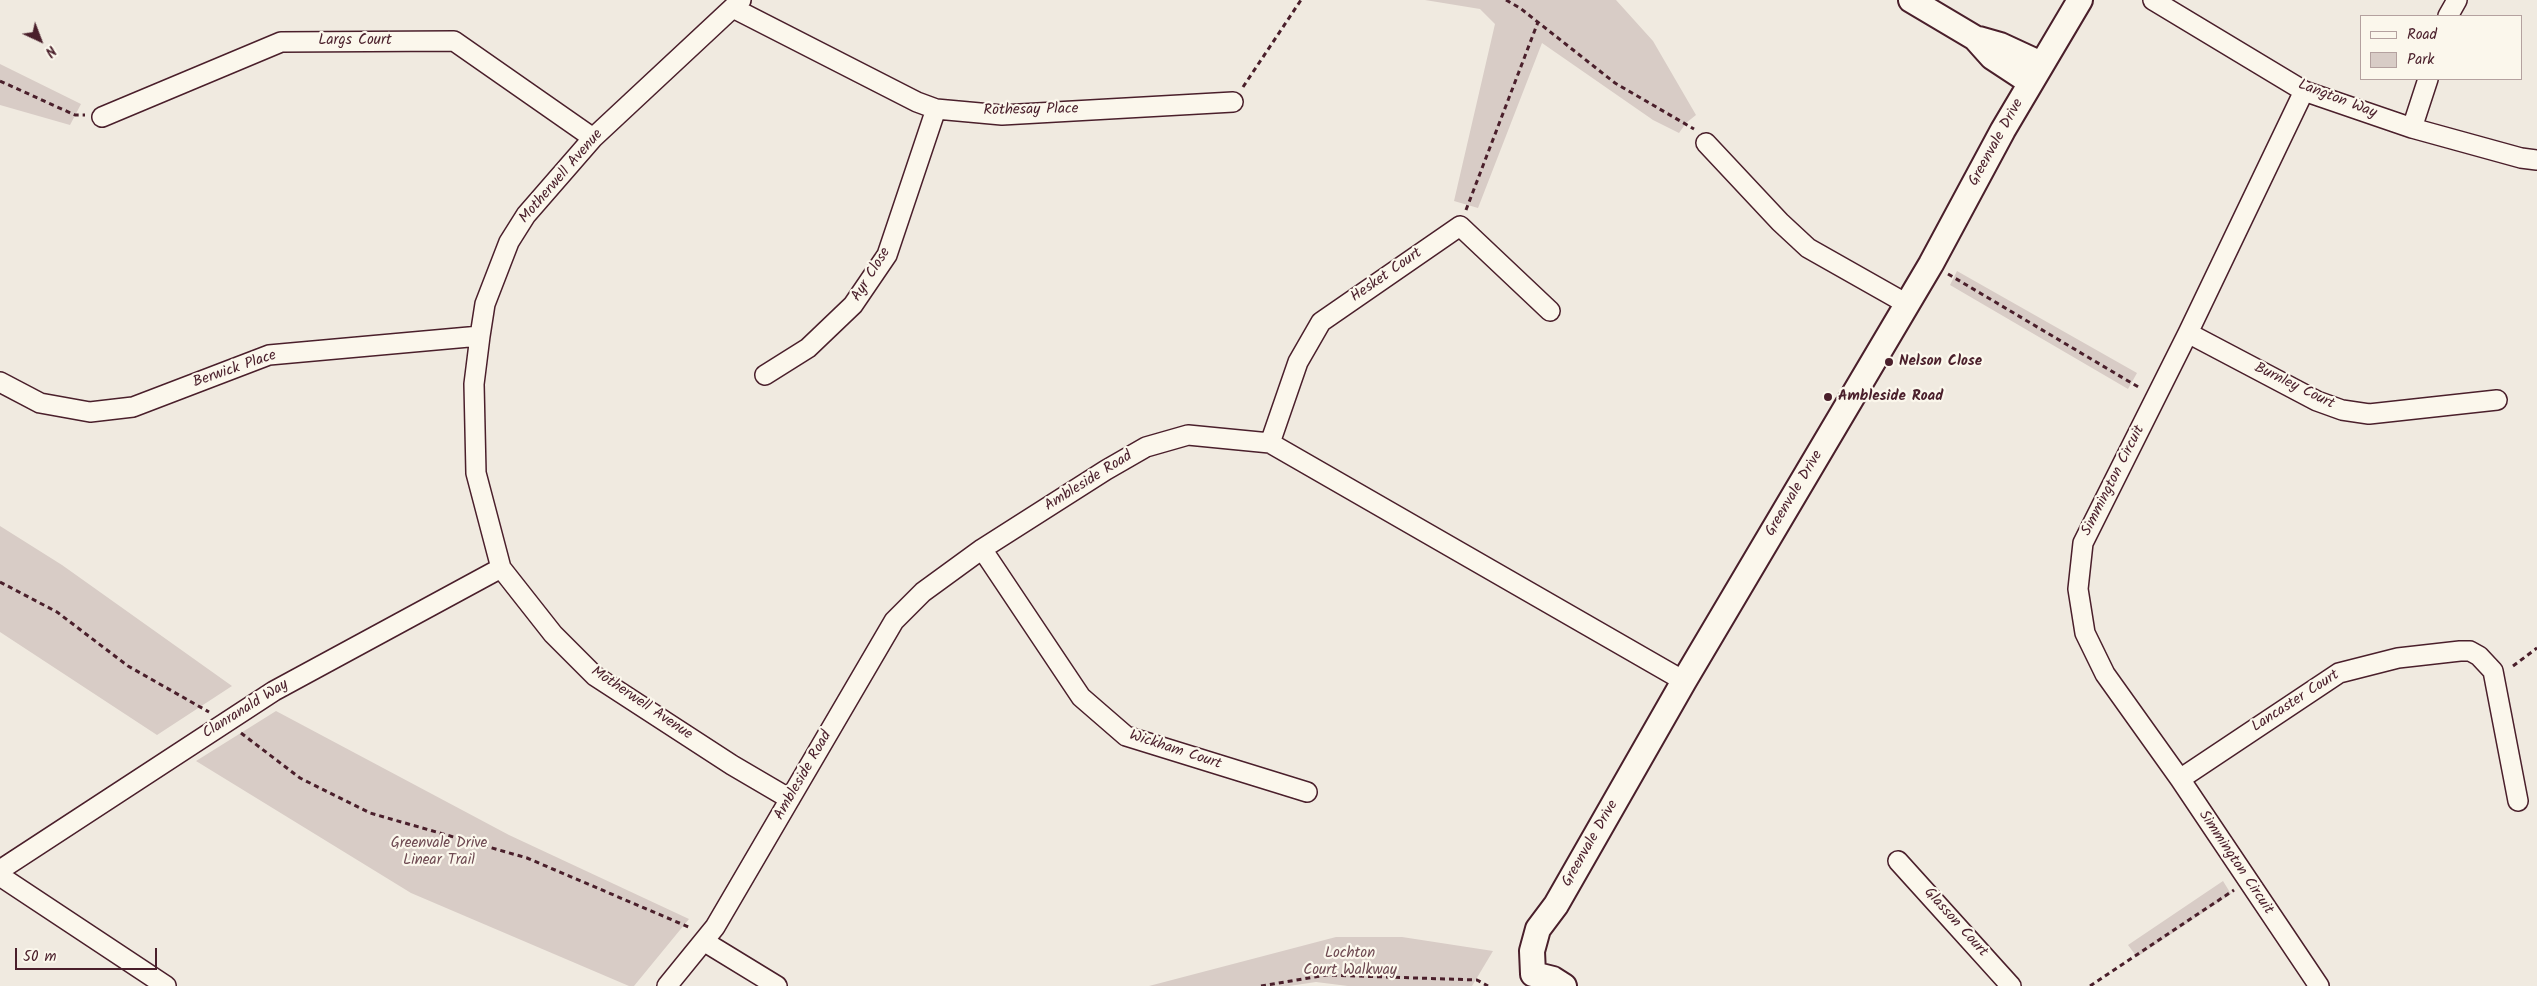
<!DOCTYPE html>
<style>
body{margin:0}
#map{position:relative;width:2537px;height:986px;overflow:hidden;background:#f0eae0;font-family:Kalam,sans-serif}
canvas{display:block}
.legend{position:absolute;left:2360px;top:15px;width:162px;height:65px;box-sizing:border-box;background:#fbf7ec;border:1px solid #b4a19f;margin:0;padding:6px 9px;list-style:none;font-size:15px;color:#4a1f2b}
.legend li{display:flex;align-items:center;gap:10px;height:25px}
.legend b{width:25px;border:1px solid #b4a19f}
.north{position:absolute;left:15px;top:15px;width:50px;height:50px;-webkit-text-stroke:4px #fbf7ec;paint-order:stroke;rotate:137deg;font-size:14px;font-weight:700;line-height:20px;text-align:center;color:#4a1f2b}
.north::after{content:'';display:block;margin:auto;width:18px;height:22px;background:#4a1f2b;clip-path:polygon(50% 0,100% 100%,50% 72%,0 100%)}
.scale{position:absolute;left:15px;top:948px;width:142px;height:22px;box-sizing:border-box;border:2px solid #4a1f2b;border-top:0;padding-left:6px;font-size:15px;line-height:18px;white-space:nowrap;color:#4a1f2b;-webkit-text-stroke:4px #fbf7ec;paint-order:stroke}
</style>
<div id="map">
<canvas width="2537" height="986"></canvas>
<ul class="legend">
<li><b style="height:6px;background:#fbf7ec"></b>Road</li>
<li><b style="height:14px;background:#d8ccc6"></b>Park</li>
</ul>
<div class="north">N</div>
<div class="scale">50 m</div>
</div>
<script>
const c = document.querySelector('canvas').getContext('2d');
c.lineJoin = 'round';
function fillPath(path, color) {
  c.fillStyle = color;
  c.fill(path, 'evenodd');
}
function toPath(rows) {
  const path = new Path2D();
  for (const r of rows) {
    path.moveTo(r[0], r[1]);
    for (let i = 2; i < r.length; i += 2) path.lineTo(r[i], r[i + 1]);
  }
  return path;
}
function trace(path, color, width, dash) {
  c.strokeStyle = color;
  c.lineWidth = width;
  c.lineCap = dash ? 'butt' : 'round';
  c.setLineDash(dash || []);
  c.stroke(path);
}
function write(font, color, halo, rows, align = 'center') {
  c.font = font + ' Kalam,sans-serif';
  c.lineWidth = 4.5;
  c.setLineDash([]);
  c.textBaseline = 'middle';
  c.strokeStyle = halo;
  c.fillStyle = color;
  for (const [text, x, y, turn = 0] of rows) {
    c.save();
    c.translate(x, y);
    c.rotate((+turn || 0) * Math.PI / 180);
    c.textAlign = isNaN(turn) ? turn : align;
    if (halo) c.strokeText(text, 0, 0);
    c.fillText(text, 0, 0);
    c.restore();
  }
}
fillPath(toPath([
 [1425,0,1616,0,1653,41,1696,115,1686,123,1679,133,1653,120,1542,43,1478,208,1454,201,1495,24,1480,9],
 [0,64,81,104,70,125,0,105],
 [1957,271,2137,373,2128,389,1950,285],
 [0,526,62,565,232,686,157,735,0,632],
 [276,711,509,835,689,919,634,986,629,986,411,893,196,761],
 [2223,881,2231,894,2137,957,2128,945],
 [1336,937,1402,937,1493,951,1472,986,1348,986,1316,982,1289,986,1149,986]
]), '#d8ccc6');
const minor = toPath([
 [741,0,593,138,526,215,509,242,485,304,480,336,474,384,476,473,501,568,553,634,595,676,732,765,790,799],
 [2153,0,2304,91,2412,128,2521,158,2537,160],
 [733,8,917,102,936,109,1002,115,1233,102],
 [2448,16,2457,0],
 [2304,91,2188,333,2083,543,2078,589,2085,633,2105,674,2180,779,2319,986],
 [102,117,281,42,454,41,593,138],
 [2412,128,2428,79],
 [1706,143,1780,222,1808,248,1907,304],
 [2188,333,2317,401,2342,410,2369,414,2497,400],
 [765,375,808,348,853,305,887,255,936,109],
 [0,382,40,403,90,412,133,407,269,355,480,336],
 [1270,443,1298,362,1321,322,1460,226,1550,311],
 [982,549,1081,697,1126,736,1307,792],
 [2180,779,2339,673,2398,658,2460,651,2470,651,2479,656,2493,671,2518,801],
 [1898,861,2011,986],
 [0,870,274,691,501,568],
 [0,876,166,986],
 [705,942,777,986],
 [667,986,715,927,894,621,923,592,982,549,1106,470,1146,447,1188,435,1270,443,1684,681]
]);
const tertiary = toPath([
 [1911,0,1975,38,1992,57,2030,82],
 [1979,39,2000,45,2041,64],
 [1533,974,1532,951,1538,929,1556,905,1684,681,1931,264,2003,130,2080,0],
 [1533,974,1553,979,1564,986]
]);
trace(minor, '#4a1f2b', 22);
trace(tertiary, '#4a1f2b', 28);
trace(toPath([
 [1506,0,1520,8,1615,83,1694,129],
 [0,81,75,115,85,115],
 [1243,87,1301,0],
 [1466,210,1538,22],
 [1948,274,2140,388],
 [0,582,57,612,128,666,209,712],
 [2513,666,2537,648],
 [241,733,300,778,370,813,527,858,691,928],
 [1261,986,1326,975,1477,980,1488,986],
 [2090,986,2234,890]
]), '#4a1f2b', 3, [5, 4]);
trace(minor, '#fbf7ec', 19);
trace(tertiary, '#fbf7ec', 24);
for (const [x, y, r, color] of [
 [1889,362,5,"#4a1f2b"],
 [1828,397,5,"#4a1f2b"]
]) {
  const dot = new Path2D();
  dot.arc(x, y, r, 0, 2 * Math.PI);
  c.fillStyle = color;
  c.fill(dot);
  trace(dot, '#fbf7ec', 2);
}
write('15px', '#4a1f2b', '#fbf7ec', [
 ["Largs Court",355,41],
 ["Langton Way",2337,100,21],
 ["Rothesay Place",1031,111,-1],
 ["Greenvale Drive",1997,143,-61],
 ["Motherwell Avenue",562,177,-49],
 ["Ayr Close",872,275,-58],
 ["Hesket Court",1387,276,-35],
 ["Berwick Place",235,370,-19],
 ["Burnley Court",2294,387,26],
 ["Simmington Circuit",2114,481,-63],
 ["Ambleside Road",1089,482,-32],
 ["Greenvale Drive",1795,494,-59],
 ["Lancaster Court",2296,702,-33],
 ["Motherwell Avenue",641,704,34],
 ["Clanranald Way",246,710,-32],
 ["Wickham Court",1175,751,18],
 ["Ambleside Road",804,776,-60],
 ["Greenvale Drive",1591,844,-60],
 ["Simmington Circuit",2235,863,56],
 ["Glasson Court",1955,923,48]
]);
write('bold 15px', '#4a1f2b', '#fbf7ec', [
 ["Nelson Close",1899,362],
 ["Ambleside Road",1838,397]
], 'left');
write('15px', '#6e4a52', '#fbf7ec', [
 ["Greenvale Drive",439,844],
 ["Linear Trail",439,861],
 ["Lochton",1350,954],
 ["Court Walkway",1350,971]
]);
</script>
